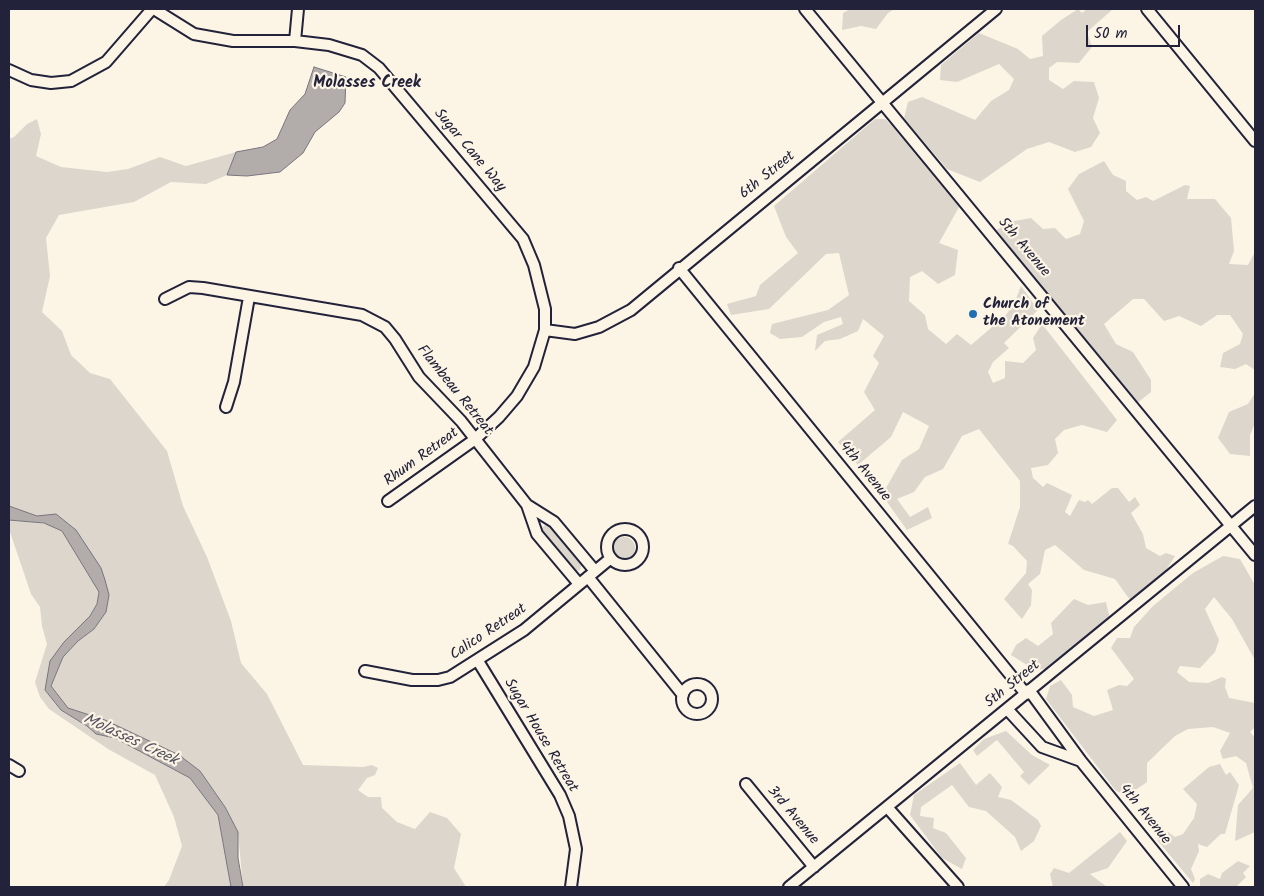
<!DOCTYPE html>
<style>
body{margin:0}
#map{position:relative;width:1264px;height:896px;overflow:hidden;background:#fcf5e5;font-family:Kalam,sans-serif}
canvas{display:block}
.frame{position:absolute;inset:0;border:10px solid #22223b;pointer-events:none}
.scale{position:absolute;left:1086px;top:25px;width:94px;height:22px;box-sizing:border-box;border:2px solid #22223b;border-top:0;padding-left:6px;font-size:15px;line-height:18px;white-space:nowrap;color:#22223b;-webkit-text-stroke:4px #fcf5e5;paint-order:stroke}
</style>
<div id="map">
<canvas width="1264" height="896"></canvas>
<div class="frame"></div>
<div class="scale">50 m</div>
</div>
<script>
const c = document.querySelector('canvas').getContext('2d');
c.lineJoin = 'round';
function fillPath(path, color) {
  c.fillStyle = color;
  c.fill(path, 'evenodd');
}
function toPath(rows) {
  const path = new Path2D();
  for (const r of rows) {
    if (r.length === 3) {
      path.moveTo(r[0] + r[2], r[1]);
      path.arc(r[0], r[1], r[2], 0, 2 * Math.PI);
      continue;
    }
    path.moveTo(r[0], r[1]);
    for (let i = 2; i < r.length; i += 2) path.lineTo(r[i], r[i + 1]);
  }
  return path;
}
function trace(path, color, width, dash) {
  c.strokeStyle = color;
  c.lineWidth = width;
  c.lineCap = dash ? 'butt' : 'round';
  c.setLineDash(dash || []);
  c.stroke(path);
}
function write(font, color, halo, rows, align = 'center') {
  c.font = font + ' Kalam,sans-serif';
  c.lineWidth = 4.5;
  c.setLineDash([]);
  c.textBaseline = 'middle';
  c.strokeStyle = halo;
  c.fillStyle = color;
  for (const [text, x, y, turn = 0] of rows) {
    c.save();
    c.translate(x, y);
    c.rotate((+turn || 0) * Math.PI / 180);
    c.textAlign = isNaN(turn) ? turn : align;
    if (halo) c.strokeText(text, 0, 0);
    c.fillText(text, 0, 0);
    c.restore();
  }
}
fillPath(toPath([
 [850,9,894,9,888,13,876,29,861,26,842,30,843,13],
 [1078,9,1082,13,1087,9,1113,9,1087,32,1092,47,1079,63,1057,62,1049,68,1049,80,1063,89,1074,81,1094,82,1099,98,1093,118,1100,133,1091,147,1075,152,1049,142,1027,149,980,182,947,169,904,118,908,102,922,97,975,120,991,101,1009,90,1014,79,999,64,957,82,940,80,941,65,979,33,1018,49,1030,59,1043,56,1042,36,1061,20],
 [37,119,41,134,36,156,61,167,107,172,128,169,160,157,186,166,236,152,227,175,206,184,171,182,134,202,59,215,46,238,50,276,42,312,62,331,71,355,90,373,110,379,167,451,183,506,207,557,231,621,241,663,267,694,303,765,363,767,372,765,378,768,375,775,367,778,358,790,368,797,381,797,382,808,397,822,415,829,430,812,447,818,461,834,454,868,466,887,243,887,238,832,225,807,200,771,179,755,105,720,68,708,51,686,63,657,78,641,94,629,106,612,82,538,37,516,9,506,9,139,14,137,27,124],
 [875,119,885,119,892,126,959,207,939,243,958,250,955,275,938,284,922,271,910,277,909,301,925,315,928,329,946,344,957,334,971,345,1005,316,1014,304,1021,286,1038,310,1004,343,1009,348,993,362,988,372,993,383,1005,378,1005,361,1023,363,1036,350,1033,338,1042,324,1117,420,1107,432,1082,425,1064,430,1055,439,1058,453,1048,465,1031,468,1033,478,1043,487,1047,483,1072,495,1065,512,1070,516,1079,500,1085,502,1088,500,1092,504,1112,488,1118,488,1129,502,1135,497,1140,505,1131,513,1143,534,1146,548,1160,556,1166,553,1175,556,1166,570,1130,600,1115,579,1084,570,1055,545,1045,550,1040,574,1028,584,1032,590,1031,605,1022,619,1004,599,1026,573,1027,561,1013,546,1008,544,1020,507,1020,481,979,429,962,436,943,469,925,477,914,492,897,499,910,517,928,507,932,518,907,530,882,495,902,460,919,449,929,426,903,412,891,437,858,465,838,442,875,410,864,392,879,363,873,356,884,336,863,319,858,331,840,339,825,341,815,351,817,335,843,324,841,317,824,322,802,337,780,339,770,333,772,324,828,310,849,295,839,253,826,254,769,309,731,315,727,304,756,296,760,285,798,253,786,237,774,206],
 [1104,161,1113,175,1126,181,1126,191,1137,200,1146,197,1153,201,1185,185,1190,186,1187,199,1215,199,1231,218,1234,251,1229,264,1248,265,1255,252,1255,370,1246,364,1235,369,1220,367,1223,353,1240,344,1243,334,1230,315,1217,315,1201,326,1179,316,1164,321,1144,299,1133,299,1104,324,1116,344,1133,352,1151,380,1151,392,1137,403,996,230,1014,221,1031,218,1043,229,1055,228,1066,239,1080,234,1084,221,1068,189,1079,174],
 [1255,393,1255,423,1250,435,1250,456,1230,454,1218,438,1229,412,1248,404],
 [9,519,47,524,62,531,99,592,97,604,90,616,64,642,45,690,61,710,87,726,96,734,115,737,190,778,218,815,231,887,164,887,169,880,182,846,174,817,155,775,108,749,49,709,40,697,35,682,47,644,42,626,40,607,31,594,9,529],
 [545,525,552,527,582,563,580,570,576,571,572,569,543,534,541,529],
 [624,548,11],
 [1223,556,1240,559,1255,585,1255,660,1232,619,1214,597,1205,609,1219,640,1215,652,1200,668,1180,666,1177,672,1189,682,1208,683,1222,677,1226,679,1225,687,1229,698,1255,703,1255,727,1250,732,1255,738,1255,832,1235,841,1238,805,1253,788,1246,763,1236,756,1223,759,1220,751,1230,733,1213,727,1188,729,1175,736,1147,763,1147,782,1128,795,1116,791,1046,699,1050,686,1061,680,1072,695,1073,707,1094,716,1113,710,1107,690,1119,685,1127,686,1134,679,1111,648,1117,638,1130,638,1134,627,1153,606,1193,573],
 [1074,599,1088,605,1106,602,1110,619,1051,668,1035,670,1011,655,1016,645,1026,638,1038,646,1053,634,1051,623],
 [1006,731,1032,755,1050,765,1029,785,1020,776,1024,772,997,740,977,756,973,750,984,739],
 [960,763,976,785,990,773,1002,787,998,797,1011,800,1038,820,1041,826,1034,841,1021,851,1015,837,986,811,969,807,952,785,921,807,920,816,934,818,933,828,946,833,966,858,962,869,942,858,910,815,914,795],
 [1220,764,1226,775,1230,772,1239,785,1225,834,1221,834,1207,847,1198,844,1199,851,1191,869,1195,879,1193,883,1157,840,1168,832,1175,837,1183,834,1194,818,1197,804,1183,789,1209,767],
 [1120,832,1127,841,1108,868,1090,874,1107,887,1053,887,1050,874,1054,868,1069,873],
 [1238,861,1250,866,1243,873,1246,877,1236,887,1200,887,1200,879,1208,874,1220,879,1222,873]
]), '#dcd6cc');
const water = toPath([
 [314,67,346,77,345,103,339,112,315,132,303,153,280,172,247,176,227,175,236,152,263,147,277,139,290,110,305,94,314,67],
 [9,506,37,516,56,514,76,530,101,568,105,580,109,595,106,612,94,629,78,641,63,657,51,686,68,708,105,720,179,755,200,771,225,807,238,832,238,858,243,887,231,887,218,815,190,778,115,738,96,734,87,726,61,710,45,690,50,661,64,642,90,616,97,604,99,592,62,531,44,523,9,520,9,506]
]);
fillPath(water, '#b2adab');
trace(water, '#78757e', 1);
const street = toPath([
 [154,9,194,34,233,41,295,41,329,45,362,55,379,68,523,239,534,265,545,309,545,330,534,367,517,396,499,417,474,440,388,501],
 [805,9,1255,555],
 [1147,9,1255,141],
 [295,41,298,9],
 [9,70,31,80,51,83,71,81,106,62,152,9],
 [679,268,1026,694],
 [165,299,189,287,203,288,362,315,385,327,395,339,419,377,461,421,527,505,537,534,579,584],
 [545,330,575,334,599,327,631,310,996,9],
 [226,407,234,382,249,297],
 [527,505,554,522,595,571],
 [625,547,18],
 [588,577,683,695],
 [478,661,560,795,569,816,576,849,571,887],
 [365,671,412,680,438,680,450,677,524,630,611,558],
 [697,699,15],
 [1029,690,1081,761,1183,887],
 [1007,709,1042,747,1081,761],
 [9,765,19,771],
 [746,784,814,867],
 [887,807,958,887],
 [789,887,1255,506]
]);
trace(street, '#22223b', 14);
trace(street, '#fcf5e5', 10);
for (const [x, y, r, color] of [
 [973,314,5,"#1f6fb2"]
]) {
  const dot = new Path2D();
  dot.arc(x, y, r, 0, 2 * Math.PI);
  c.fillStyle = color;
  c.fill(dot);
  trace(dot, '#fcf5e5', 2);
}
write('15px', '#22223b', '#fcf5e5', [
 ["Sugar Cane Way",469,151,50],
 ["6th Street",768,176,-39],
 ["5th Avenue",1023,248,50],
 ["Flambeau Retreat",454,391,51],
 ["Rhum Retreat",422,458,-36],
 ["4th Avenue",864,472,51],
 ["Calico Retreat",489,633,-34],
 ["5th Street",1013,685,-39],
 ["Sugar House Retreat",540,736,59],
 ["4th Avenue",1144,815,51],
 ["3rd Avenue",792,816,50]
]);
write('bold 15px', '#22223b', '#fcf5e5', [
 ["Church of",983,305],
 ["the Atonement",983,322]
], 'left');
write('bold 16px', '#22223b', '#fcf5e5', [
 ["Molasses Creek",367,84]
]);
write('italic 16px', '#545362', '#fcf5e5', [
 ["Molasses Creek",130,741,25]
]);
</script>
